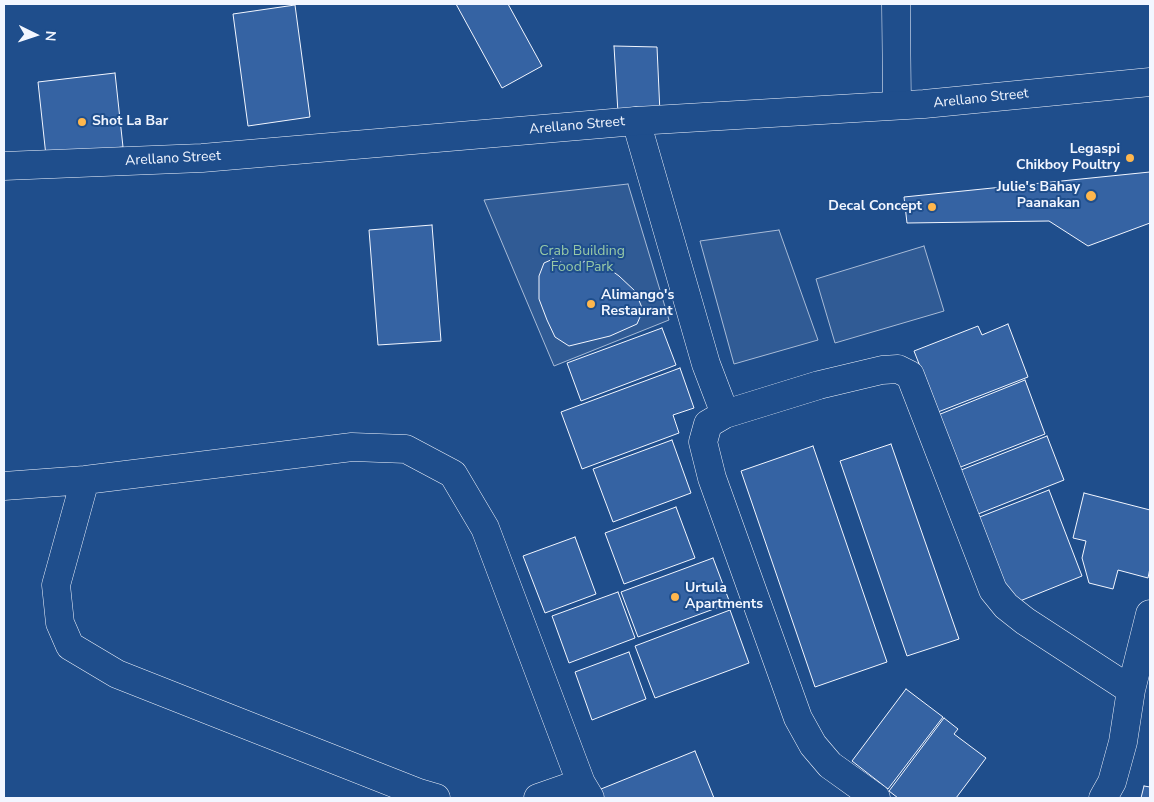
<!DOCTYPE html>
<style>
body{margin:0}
#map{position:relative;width:1154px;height:802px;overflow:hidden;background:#1f4e8c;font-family:"Nunito Sans",sans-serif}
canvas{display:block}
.frame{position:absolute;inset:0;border:5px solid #f2f6ff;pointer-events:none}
.north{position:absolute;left:10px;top:10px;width:50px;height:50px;-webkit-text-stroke:4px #1f4e8c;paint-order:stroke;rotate:94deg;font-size:14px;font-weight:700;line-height:20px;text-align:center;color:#f2f6ff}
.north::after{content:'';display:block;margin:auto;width:18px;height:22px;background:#f2f6ff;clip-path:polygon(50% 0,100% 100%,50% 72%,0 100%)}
</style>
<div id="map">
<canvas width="1154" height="802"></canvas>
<div class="frame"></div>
<div class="north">N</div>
</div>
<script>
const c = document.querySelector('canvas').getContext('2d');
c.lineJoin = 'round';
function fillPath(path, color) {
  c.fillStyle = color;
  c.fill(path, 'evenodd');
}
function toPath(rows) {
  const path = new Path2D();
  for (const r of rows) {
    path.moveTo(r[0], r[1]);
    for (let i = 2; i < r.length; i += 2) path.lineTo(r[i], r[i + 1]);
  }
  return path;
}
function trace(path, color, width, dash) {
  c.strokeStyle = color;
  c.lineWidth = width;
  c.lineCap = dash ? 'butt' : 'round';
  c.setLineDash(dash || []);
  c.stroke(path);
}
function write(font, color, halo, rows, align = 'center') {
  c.font = font + ' "Nunito Sans",sans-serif';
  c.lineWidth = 4;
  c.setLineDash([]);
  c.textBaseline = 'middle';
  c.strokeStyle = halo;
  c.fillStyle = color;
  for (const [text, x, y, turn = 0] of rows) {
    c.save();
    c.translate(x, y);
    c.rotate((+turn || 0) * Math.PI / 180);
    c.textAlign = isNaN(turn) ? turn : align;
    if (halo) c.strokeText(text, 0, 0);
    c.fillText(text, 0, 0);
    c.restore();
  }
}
const built = toPath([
 [628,184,669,320,554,366,484,200,628,184],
 [779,230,818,340,734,364,700,241,779,230],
 [924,246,944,311,835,343,816,279,924,246]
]);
fillPath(built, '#305b95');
trace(built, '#a8bbd7', 1);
const building = toPath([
 [456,4,508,4,542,66,502,88,456,4],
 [295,5,310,117,248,126,233,14,295,5],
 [614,46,657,47,660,113,618,113,614,46],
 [115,73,123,147,46,156,38,82,115,73],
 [1150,172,1150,223,1088,246,1049,221,907,223,904,197,1150,172],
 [432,225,441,341,378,345,369,230,432,225],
 [553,259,563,263,567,271,587,260,604,265,619,276,635,291,643,310,637,324,610,336,569,346,555,337,547,320,539,299,539,276,544,263,553,259],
 [1008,324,1028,377,938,412,914,351,978,326,982,335,1008,324],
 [662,328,676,365,581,401,567,363,662,328],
 [680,368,694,408,673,415,679,433,582,469,561,412,680,368],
 [1025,380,1045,434,953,470,933,417,1025,380],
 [1047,436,1064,480,968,518,951,474,1047,436],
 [672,440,691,493,613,522,593,469,672,440],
 [891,444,959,639,907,656,840,461,891,444],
 [813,446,887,662,815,687,741,471,813,446],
 [1049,490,1082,576,1010,605,977,518,1049,490],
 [1084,493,1150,510,1150,568,1148,578,1118,570,1113,589,1089,583,1082,558,1086,541,1073,538,1084,493],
 [676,507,695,558,624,584,605,533,676,507],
 [575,537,596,594,545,613,523,556,575,537],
 [713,558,730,603,638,637,621,592,713,558],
 [618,592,635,638,569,663,552,616,618,592],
 [730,610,749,663,655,698,635,646,730,610],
 [629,652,646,699,592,720,575,672,629,652],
 [906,689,943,717,888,789,852,761,906,689],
 [944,718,958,729,954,734,986,758,956,798,898,798,889,791,944,718],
 [695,751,714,798,604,798,601,789,695,751],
 [1144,786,1150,787,1150,798,1141,798,1144,786]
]);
fillPath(building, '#3563a3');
trace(building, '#f2f6ff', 1);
const minor = toPath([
 [896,4,897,105],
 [636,121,706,364,725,414,708,424,703,442,712,478,798,718,813,745,830,765,876,798],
 [725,414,819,385,882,370,898,369,910,375,993,590,1006,606,1025,621,1131,690],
 [85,480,56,585,60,623,70,646,117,674,419,793,436,798],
 [4,486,85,480,352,447,406,449,453,474,485,528,581,783,590,798],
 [538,798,581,783],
 [1103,798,1112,782,1123,742,1131,690,1150,614]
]);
const trunk = toPath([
 [4,166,202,158,636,121,924,104,1150,82]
]);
trace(minor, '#f2f6ff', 29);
trace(trunk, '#f2f6ff', 29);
trace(minor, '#1f4e8c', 28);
trace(trunk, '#1f4e8c', 28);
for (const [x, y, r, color] of [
 [82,122,5,"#ffb74d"],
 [1130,158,5,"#ffb74d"],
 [1091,196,6,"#ffb74d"],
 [932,207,5,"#ffb74d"],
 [591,304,5,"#ffb74d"],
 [675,597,5,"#ffb74d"]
]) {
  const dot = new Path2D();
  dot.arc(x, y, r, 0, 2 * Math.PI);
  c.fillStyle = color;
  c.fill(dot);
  trace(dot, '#1f4e8c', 2);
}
write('14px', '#f2f6ff', '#1f4e8c', [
 ["Arellano Street",981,99,-6],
 ["Arellano Street",577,126,-5],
 ["Arellano Street",173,159,-3]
]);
write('bold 14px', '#f2f6ff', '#1f4e8c', [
 ["Shot La Bar",92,122],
 ["Legaspi",1120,150,"right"],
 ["Chikboy Poultry",1120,166,"right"],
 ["Julie's Bahay",1080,188,"right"],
 ["Paanakan",1080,204,"right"],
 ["Decal Concept",922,207,"right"],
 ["Alimango's",601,296],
 ["Restaurant",601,312],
 ["Urtula",685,589],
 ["Apartments",685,605]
], 'left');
write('14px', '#97c8a6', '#1f4e8c', [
 ["Crab Building",582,252],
 ["Food Park",582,268]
]);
</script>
